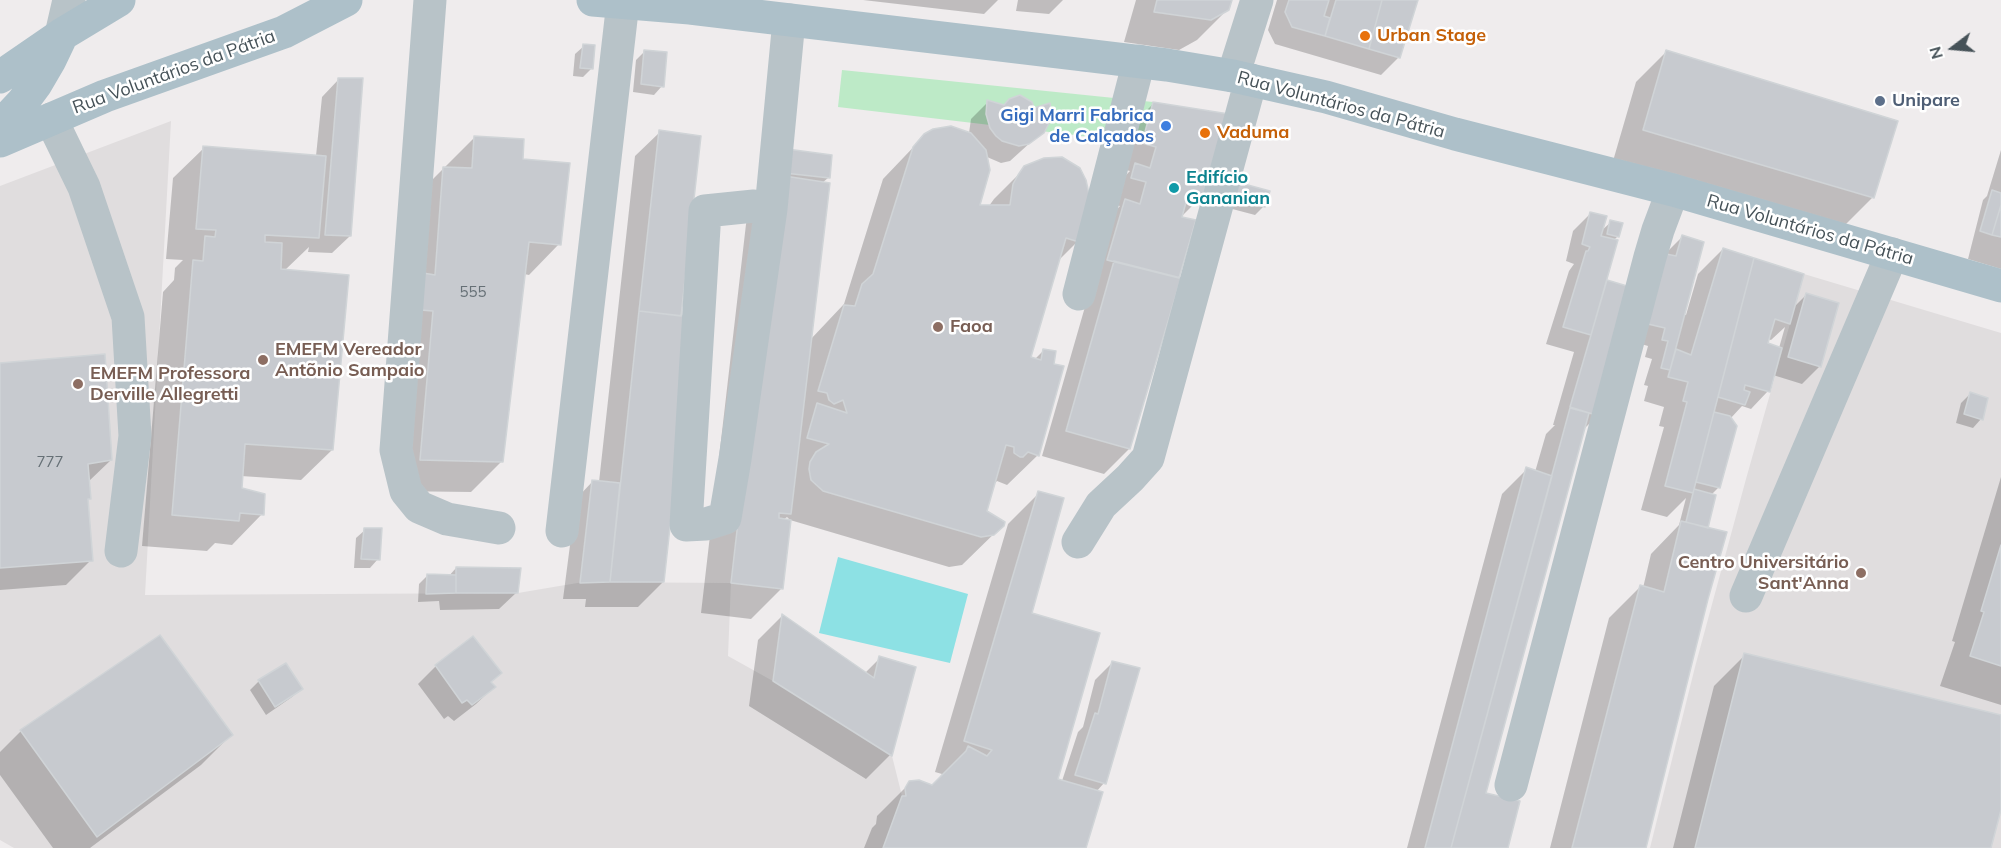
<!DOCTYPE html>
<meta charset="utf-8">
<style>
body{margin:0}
#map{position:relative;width:2001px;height:848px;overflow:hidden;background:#efeced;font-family:Mulish,sans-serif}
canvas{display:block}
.north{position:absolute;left:1923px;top:18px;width:60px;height:60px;-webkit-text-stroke:4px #fff;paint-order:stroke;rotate:254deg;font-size:16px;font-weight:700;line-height:24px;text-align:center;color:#465258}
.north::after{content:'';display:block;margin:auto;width:21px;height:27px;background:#465258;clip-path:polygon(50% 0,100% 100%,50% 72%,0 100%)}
</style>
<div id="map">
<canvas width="2001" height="848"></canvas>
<div class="north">N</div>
</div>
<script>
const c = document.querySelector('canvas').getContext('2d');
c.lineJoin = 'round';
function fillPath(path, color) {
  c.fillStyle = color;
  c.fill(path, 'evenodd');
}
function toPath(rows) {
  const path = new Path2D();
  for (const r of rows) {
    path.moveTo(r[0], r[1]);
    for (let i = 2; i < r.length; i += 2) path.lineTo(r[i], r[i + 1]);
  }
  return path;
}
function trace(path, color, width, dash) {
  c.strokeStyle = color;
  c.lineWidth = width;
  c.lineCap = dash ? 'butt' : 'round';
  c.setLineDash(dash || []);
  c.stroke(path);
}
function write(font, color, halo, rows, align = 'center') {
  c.font = font + ' Mulish,sans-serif';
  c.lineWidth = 5;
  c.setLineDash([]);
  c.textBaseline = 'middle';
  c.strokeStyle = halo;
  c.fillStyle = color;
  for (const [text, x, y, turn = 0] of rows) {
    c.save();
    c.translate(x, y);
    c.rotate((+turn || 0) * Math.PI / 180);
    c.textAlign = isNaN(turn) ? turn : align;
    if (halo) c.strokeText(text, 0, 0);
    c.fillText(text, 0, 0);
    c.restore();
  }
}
fillPath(toPath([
 [171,121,145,595,518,593,583,582,731,583,728,656,773,681,892,756,902,796,883,848,14,848,0,840,0,186],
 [1804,274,2001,333,2001,848,1650,848,1695,667,1746,479]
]), '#e0ddde');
fillPath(toPath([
 [842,70,1153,102,1142,143,838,107]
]), '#bdeac7');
fillPath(toPath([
 [838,557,968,594,950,663,819,633]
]), '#8de1e4');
fillPath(toPath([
 [863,0,998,0,984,14],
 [1018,0,1063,0,1049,14,1016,11],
 [1136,0,1230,0,1228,9,1197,40,1179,50,1124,42],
 [1277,0,1416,0,1399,57,1381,75,1275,44,1268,30],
 [584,46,592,68,583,77,573,76,575,54],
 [645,51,662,86,654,95,633,92,636,60],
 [1667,51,1897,122,1872,198,1842,228,1613,161,1636,82],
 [339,79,350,236,332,253,308,252,309,247,284,271,332,450,301,480,241,476,240,489,262,514,232,545,215,543,207,551,142,546,163,292,174,280,175,268,183,260,166,259,173,178,204,148,316,156,322,97],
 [988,102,1042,132,1010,161,1001,163,987,157,978,206,989,206,994,199,1025,168,1078,241,1058,261,1029,358,1034,360,1044,350,1038,455,1007,485,997,481,992,486,985,512,1003,525,962,565,949,567,790,520,787,517,783,520,782,588,751,619,701,613,748,207,779,159,828,178,822,183,810,340,844,304,883,179,925,135,969,133,971,119],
 [1154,103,1200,198,1180,218,1177,278,1179,279,1129,449,1104,474,1042,456,1091,286,1101,226,1120,206,1107,203,1111,190,1130,171,1118,168,1129,128],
 [660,132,679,317,663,582,638,607,585,607,586,599,563,599,576,499,593,481,599,482,635,156],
 [475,137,522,160,559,244,529,275,524,274,502,461,471,492,390,491,413,199],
 [2001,150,2001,269,1968,259,1983,200,1987,196],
 [1224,191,1264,206,1255,215,1221,206],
 [1591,213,1600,232,1611,222,1618,236,1613,241,1605,281,1635,290,1598,415,1582,431,1484,795,1507,848,1407,848,1502,494,1527,469,1535,472,1546,434,1555,425,1553,425,1574,352,1546,344,1569,271,1574,264,1566,261,1573,231],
 [1682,237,1684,314,1686,315,1698,274,1723,249,1802,275,1793,308,1806,295,1837,304,1819,367,1802,384,1773,375,1768,391,1751,409,1742,406,1730,419,1719,487,1711,495,1706,528,1707,599,1645,848,1550,848,1609,618,1640,587,1643,588,1651,554,1679,525,1686,498,1667,517,1641,510,1664,427,1659,426,1664,407,1644,401,1648,386,1644,385,1652,359,1645,357,1648,346,1631,341,1665,254],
 [1785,327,1779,348,1766,344,1768,339,1771,340],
 [0,364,111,460,88,482,89,498,87,501,91,560,66,585,0,590],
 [1970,394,1981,419,1973,428,1956,423,1961,403],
 [2001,477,2001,705,1940,686,1955,642,1952,641],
 [1039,493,1030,614,1056,780,1062,781,1078,732,1083,727,1095,680,1112,663,1104,783,1096,792,1085,848,864,848,872,828,876,824,877,816,908,785,932,787,942,774,935,772,1008,524],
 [365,530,378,559,370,568,354,568,356,538],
 [456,568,517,592,499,609,440,610,439,601,418,602,419,584,427,576,448,577],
 [782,616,865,673,880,658,890,755,866,779,749,706,758,640],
 [472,638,490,683,494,687,476,704,454,721,448,716,444,719,418,684,436,666],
 [1745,655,2001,717,2001,803,1990,848,1673,848,1714,686],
 [259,681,301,689,292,697,266,715,250,690],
 [21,731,231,735,201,765,90,848,53,848,0,775,0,752]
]), '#0003');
const building = toPath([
 [1157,0,1232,0,1229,10,1211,20,1154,12,1157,0],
 [1289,0,1329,0,1324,16,1330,18,1325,36,1292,27,1285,12,1289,0],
 [1336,0,1382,0,1369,49,1325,36,1336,0],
 [1382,0,1418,0,1400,58,1369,49,1382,0],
 [583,44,595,45,593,69,580,68,583,44],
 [644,50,667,52,664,87,641,84,644,50],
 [1666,50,1898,121,1874,198,1643,130,1666,50],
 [338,78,363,78,351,236,325,235,338,78],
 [1020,95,1032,102,1034,108,1050,103,1052,117,1044,133,1029,144,1019,146,1002,141,996,136,990,128,986,114,987,100,1004,105,1009,99,1020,95],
 [1153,102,1229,114,1202,198,1188,195,1182,217,1196,220,1179,278,1107,260,1125,199,1140,204,1146,182,1131,178,1135,163,1150,168,1156,147,1142,143,1153,102],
 [951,126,971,133,986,150,990,170,980,205,1010,205,1013,184,1018,175,1024,166,1044,158,1062,157,1080,168,1086,180,1089,194,1079,242,1066,238,1031,357,1041,360,1043,349,1056,351,1054,364,1064,366,1039,456,1028,452,1023,457,1020,457,1014,453,1014,447,1006,445,987,511,1005,522,1004,526,994,535,981,537,823,491,811,480,809,469,810,462,816,452,829,444,807,438,817,403,847,413,843,400,834,404,829,400,827,393,818,391,844,305,855,306,862,284,873,274,913,147,924,134,933,129,951,126],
 [659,130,701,136,681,316,639,311,659,130],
 [474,136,524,139,523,159,570,163,561,245,529,242,503,462,420,460,433,311,421,310,423,273,435,275,443,167,472,168,474,136],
 [203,146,326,156,319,238,265,235,265,242,282,243,281,269,349,275,333,450,245,444,242,488,265,494,264,515,240,513,239,521,172,515,193,260,203,261,205,236,215,237,216,230,196,229,203,146],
 [787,149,832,155,830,178,784,173,787,149],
 [778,175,830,183,791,514,779,513,779,518,791,520,783,589,731,583,778,175],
 [1233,181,1270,191,1265,207,1229,198,1233,181],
 [1992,190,2001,193,2001,205,1992,235,1980,231,1992,190],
 [2001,205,2001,237,1992,235,2001,205],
 [1590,212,1607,216,1601,236,1618,240,1591,335,1563,327,1586,251,1588,251,1590,247,1582,244,1590,212],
 [1610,220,1623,223,1619,237,1607,234,1610,220],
 [1682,235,1704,242,1670,370,1661,368,1668,341,1662,340,1665,328,1648,324,1666,254,1676,256,1682,235],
 [1723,248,1754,258,1693,493,1665,486,1687,402,1683,401,1688,382,1668,377,1676,349,1691,355,1723,248],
 [1754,258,1804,274,1790,324,1775,319,1768,343,1782,348,1770,392,1745,385,1744,390,1750,392,1745,405,1718,397,1754,258],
 [1114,261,1181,278,1130,449,1066,431,1114,261],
 [1607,280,1637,289,1599,416,1570,407,1607,280],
 [1806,293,1839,303,1821,367,1788,357,1806,293],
 [639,311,693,317,664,582,610,582,639,311],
 [105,354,112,460,88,464,91,499,88,499,93,561,0,568,0,363,105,354],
 [1970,392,1988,398,1983,420,1964,414,1970,392],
 [1570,408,1589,413,1486,793,1520,801,1508,848,1451,848,1570,408],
 [1714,412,1730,416,1737,426,1720,488,1696,482,1714,412],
 [1526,467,1552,476,1451,848,1425,848,1526,467],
 [592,480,620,483,610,582,580,583,592,480],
 [1694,489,1716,495,1708,528,1686,522,1694,489],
 [1038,491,1064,498,1032,613,1100,633,1058,779,1103,792,1086,848,883,848,902,796,906,796,905,788,909,781,919,780,932,785,966,751,968,746,987,756,992,750,964,741,1038,491],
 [1681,521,1727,532,1708,599,1646,848,1572,848,1640,585,1664,592,1681,521],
 [364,528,382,528,380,560,361,559,364,528],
 [2001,545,2001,666,1970,656,1984,612,1981,611,2001,545],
 [456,567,521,568,518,593,456,593,456,567],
 [427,574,456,575,456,593,426,594,427,574],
 [782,614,874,678,879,656,916,667,892,756,773,681,782,614],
 [160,635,233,735,97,837,20,730,160,635],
 [473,636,502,673,491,682,496,687,472,705,467,700,462,703,435,665,473,636],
 [1744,653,2001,715,2001,810,1991,848,1695,848,1744,653],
 [1112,661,1140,668,1106,784,1075,775,1095,713,1098,714,1112,661],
 [286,663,303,689,275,707,258,680,286,663]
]);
fillPath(building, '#c7cacf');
trace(building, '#d0d4d7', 1.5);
trace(toPath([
 [430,0,396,450,406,491,419,507,447,519,499,528],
 [61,35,69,0],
 [1233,76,1257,0],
 [51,119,84,187,128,317,135,436,121,551],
 [754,206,771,209,735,459,725,518,706,524,686,525,705,211,754,206],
 [771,209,789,20],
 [1079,294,1139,61],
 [562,531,623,2],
 [1078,542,1101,505,1130,478,1148,458,1251,80],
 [1746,596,1892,254],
 [1511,785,1650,257,1658,230,1673,190]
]), '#b8c3c8', 33);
trace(toPath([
 [593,0,690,8,1076,54,1167,65,1233,76,1326,97,1455,134,1673,190,2001,286],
 [0,77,61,35,119,0],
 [0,126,22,103,36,84,50,60,60,39],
 [0,141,105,96,284,32,346,0]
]), '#adc0c9', 33);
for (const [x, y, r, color] of [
 [1365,36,6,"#e8710a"],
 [1880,101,6,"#5c6f8a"],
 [1166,126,6,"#3f7fe0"],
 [1205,133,6,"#e8710a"],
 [1174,188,6,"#0f9aa8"],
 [938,327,6,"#8d6e63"],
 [263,360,6,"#8d6e63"],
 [78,384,6,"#8d6e63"],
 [1861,573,6,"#8d6e63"]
]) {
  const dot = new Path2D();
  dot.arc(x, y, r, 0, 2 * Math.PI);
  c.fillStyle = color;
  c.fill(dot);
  trace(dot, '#fff', 2);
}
write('15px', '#667076', null, [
 ["555",473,292],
 ["777",50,462]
]);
write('bold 18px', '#c56008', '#fff', [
 ["Urban Stage",1377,36],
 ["Vaduma",1217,133]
], 'left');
write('18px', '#465258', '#fff', [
 ["Rua Voluntários da Pátria",174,72,-20],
 ["Rua Voluntários da Pátria",1341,105,15],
 ["Rua Voluntários da Pátria",1810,230,16]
]);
write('bold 18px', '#4e5e75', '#fff', [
 ["Unipare",1892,101]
], 'left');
write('bold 18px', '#366cbe', '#fff', [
 ["Gigi Marri Fabrica",1154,116],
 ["de Calçados",1154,137]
], 'right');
write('bold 18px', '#0d838f', '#fff', [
 ["Edifício",1186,178],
 ["Gananian",1186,199]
], 'left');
write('bold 18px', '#785e54', '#fff', [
 ["Faoa",950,327],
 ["EMEFM Vereador",275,350],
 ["Antõnio Sampaio",275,371],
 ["EMEFM Professora",90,374],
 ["Derville Allegretti",90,395],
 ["Centro Universitário",1849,563,"right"],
 ["Sant'Anna",1849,584,"right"]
], 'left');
</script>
